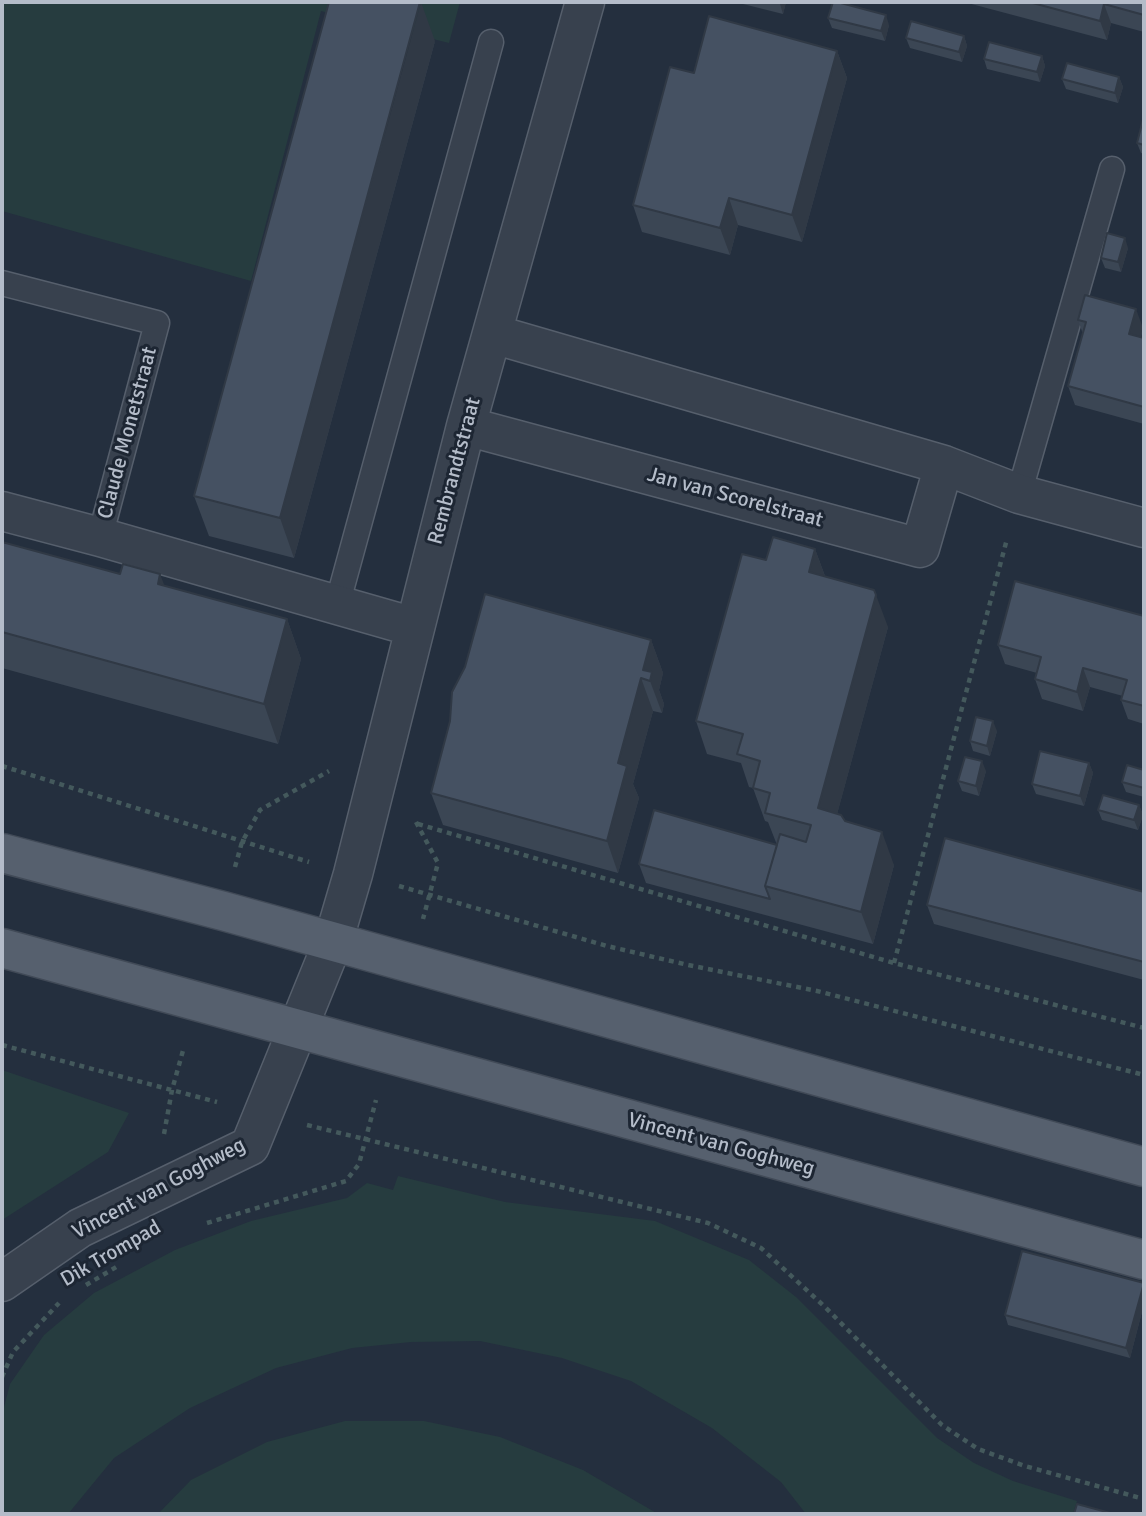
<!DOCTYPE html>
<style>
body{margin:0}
#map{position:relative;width:1146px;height:1516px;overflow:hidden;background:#242f3e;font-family:Signika,sans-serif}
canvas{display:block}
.frame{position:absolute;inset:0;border:4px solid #b4bcc9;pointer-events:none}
</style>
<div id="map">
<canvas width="1146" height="1516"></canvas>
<div class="frame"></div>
</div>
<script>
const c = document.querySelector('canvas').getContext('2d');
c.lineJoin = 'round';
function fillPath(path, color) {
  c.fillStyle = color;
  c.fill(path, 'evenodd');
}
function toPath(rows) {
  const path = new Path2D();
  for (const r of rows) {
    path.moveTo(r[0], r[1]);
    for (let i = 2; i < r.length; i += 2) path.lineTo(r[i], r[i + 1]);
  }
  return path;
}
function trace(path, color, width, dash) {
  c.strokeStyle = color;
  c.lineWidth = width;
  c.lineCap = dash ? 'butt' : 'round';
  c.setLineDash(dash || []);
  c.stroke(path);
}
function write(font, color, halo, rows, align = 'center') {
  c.font = font + ' Signika,sans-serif';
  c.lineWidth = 6;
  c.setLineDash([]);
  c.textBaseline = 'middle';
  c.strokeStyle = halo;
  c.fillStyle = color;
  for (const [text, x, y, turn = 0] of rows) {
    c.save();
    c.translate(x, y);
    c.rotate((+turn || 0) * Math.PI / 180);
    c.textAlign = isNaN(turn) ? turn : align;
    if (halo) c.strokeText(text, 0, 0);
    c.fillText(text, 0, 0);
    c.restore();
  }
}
fillPath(toPath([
 [2,2,460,2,449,43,321,11,251,281,2,211],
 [2,1070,129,1113,108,1152,2,1220],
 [398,1176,505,1202,655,1221,749,1260,796,1297,937,1438,974,1463,1013,1481,1077,1501,1073,1514,806,1514,781,1482,712,1428,631,1381,562,1358,480,1341,411,1342,352,1348,276,1368,190,1408,114,1458,68,1514,2,1514,2,1415,10,1384,44,1335,94,1293,175,1250,251,1221,347,1198,367,1183,393,1190],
 [345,1421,424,1421,500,1437,583,1470,658,1514,158,1514,191,1480,267,1442]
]), '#263c3f');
const lane = toPath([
 [2,283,157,323,100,537],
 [1019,494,1112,169],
 [337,605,491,42]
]);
const street = toPath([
 [493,334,944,465,1019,494,1144,528],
 [466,426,920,548,944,465],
 [2,511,100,537,414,627],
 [2,1282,80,1228,250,1146,333,942,353,874,466,426,585,2]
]);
const primary = toPath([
 [2,853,223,911,1144,1167],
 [2,948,1144,1260]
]);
trace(lane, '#565f6c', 27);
trace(street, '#565f6c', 41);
trace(primary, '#414a57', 41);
trace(toPath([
 [2,766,309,862],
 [416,822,438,863,423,919],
 [418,824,894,963,1144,1028],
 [235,867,242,842,260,810,329,771],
 [399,886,607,946,688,965,817,991,1144,1075],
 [894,963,1007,539],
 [2,1045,217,1102],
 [307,1125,708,1223,761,1248,825,1307,942,1425,978,1449,1025,1466,1144,1499],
 [164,1134,172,1090,184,1047],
 [207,1223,346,1181,359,1164,376,1100],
 [86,1285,118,1266],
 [2,1377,13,1352,59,1303]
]), '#44595c', 4.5, [5, 5]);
trace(lane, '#38414e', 24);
trace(street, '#38414e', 38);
trace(primary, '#56606e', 38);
fillPath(toPath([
 [735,2,786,2,783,14],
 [964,2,1144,2,1144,32,1111,23,1107,40],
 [828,18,889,25,885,41,832,28],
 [964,36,967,46,962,62,910,48,906,38],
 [435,41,294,558,209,536,194,496],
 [837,51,847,78,802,242,738,225,730,255,642,232,633,205,694,73],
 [1042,56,1045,66,1040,82,987,69,984,59],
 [1119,77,1123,87,1118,103,1066,89,1062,79],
 [1144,117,1144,154,1141,153,1137,143],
 [1128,248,1121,272,1105,268,1101,258],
 [1078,320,1143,328,1141,337,1144,338,1144,424,1075,405,1068,386,1083,334],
 [2,542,287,619,301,659,278,744,2,668],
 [815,549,825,576,888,627,837,814,894,865,873,944,646,883,639,864,777,845,768,822,765,821,753,788,749,787,741,763,707,754,696,721,766,560],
 [1144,616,1144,724,1128,719,1121,700,1123,696,1090,687,1083,711,1042,699,1035,679,1037,673,1005,664,998,645],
 [651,640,663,673,659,690,664,704,662,713,653,711,633,784,639,798,618,873,443,825,431,793,465,667],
 [997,731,990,756,973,751,970,741],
 [1089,763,1093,773,1084,806,1036,794,1032,784],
 [1144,770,1144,797,1126,792,1122,782],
 [986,771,979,796,962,791,958,781],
 [1139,805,1143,815,1138,830,1102,820,1098,810],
 [1144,892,1144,980,934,924,927,905],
 [1144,1283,1144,1304,1130,1358,1008,1325,1005,1315]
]), '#3b4654');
fillPath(toPath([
 [421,2,435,41,294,558,280,518],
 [780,2,786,2,783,14,780,4],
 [1104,4,1111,23,1107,40,1100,21],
 [886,15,889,25,885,41,881,31],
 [964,36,967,46,962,62,959,52],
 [837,51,847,78,802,242,792,215],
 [1042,56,1045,66,1040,82,1037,72],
 [1119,77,1123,87,1118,103,1115,93],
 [729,198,738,225,730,255,720,228],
 [1125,238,1128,248,1121,272,1118,262],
 [1136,309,1143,328,1136,353,1129,334],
 [815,549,827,582,809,572],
 [160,574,175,613,158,584],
 [876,595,888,627,830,840,818,808],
 [287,619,301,659,278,744,264,704],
 [651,640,663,673,659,690,664,704,662,713,650,681,643,670],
 [1083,668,1090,687,1083,711,1077,692],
 [641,678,653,711,633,784,639,798,618,873,607,841,618,763],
 [993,721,997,731,990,756,987,746],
 [982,761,986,771,979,796,976,786],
 [1089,763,1093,773,1084,806,1080,796],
 [1139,805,1143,815,1138,830,1134,820],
 [882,832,894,865,873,944,861,912],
 [1144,1283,1144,1304,1130,1358,1126,1348]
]), '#303945');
const building = toPath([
 [329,2,420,2,280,518,194,496,329,2],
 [833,2,837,2,886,15,881,31,828,18,833,2],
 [1029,2,1144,2,1144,15,1104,4,1100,21,1029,2],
 [709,16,837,51,792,215,729,198,720,228,633,205,670,67,694,73,709,16],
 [911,21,964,36,959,52,906,38,911,21],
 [989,42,1042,56,1037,72,984,59,989,42],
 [1067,63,1119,77,1115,93,1062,79,1067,63],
 [1144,116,1144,145,1137,143,1144,116],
 [1107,233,1125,238,1118,262,1101,258,1107,233],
 [1085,295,1136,309,1129,334,1144,338,1144,407,1068,386,1086,322,1078,320,1085,295],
 [773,537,815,549,809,572,874,590,876,595,818,808,841,815,845,821,882,832,861,912,765,886,780,834,806,842,811,825,765,813,770,793,753,788,760,761,737,754,743,734,696,721,742,554,766,560,773,537],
 [2,542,120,574,123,564,160,574,158,584,287,619,264,704,2,632,2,542],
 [1015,581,1144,616,1144,706,1121,700,1127,680,1083,668,1077,692,1035,679,1041,657,998,645,1015,581],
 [485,594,651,640,643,670,652,672,650,681,641,678,618,763,627,766,607,841,431,793,450,721,452,692,465,667,485,594],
 [976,717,993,721,987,746,970,741,976,717],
 [1040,751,1089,763,1080,796,1032,784,1040,751],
 [965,757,982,761,976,786,958,781,965,757],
 [1127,765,1144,770,1144,788,1122,782,1127,765],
 [1103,795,1139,805,1134,820,1098,810,1103,795],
 [654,810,777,845,765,886,770,899,639,864,654,810],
 [945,838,1144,892,1144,962,927,905,945,838],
 [1022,1251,1144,1283,1126,1348,1005,1315,1022,1251],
 [1077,1504,1114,1514,1074,1514,1077,1504]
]);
fillPath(building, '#455162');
trace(building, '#303945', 2);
write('21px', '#b4bcc9', '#1d2633', [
 ["Claude Monetstraat",128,433,-75],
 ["Rembrandtstraat",455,471,-75],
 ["Jan van Scorelstraat",735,498,15],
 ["Vincent van Goghweg",721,1145,15],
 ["Vincent van Goghweg",159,1189,-28],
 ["Dik Trompad",111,1254,-30]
]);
</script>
